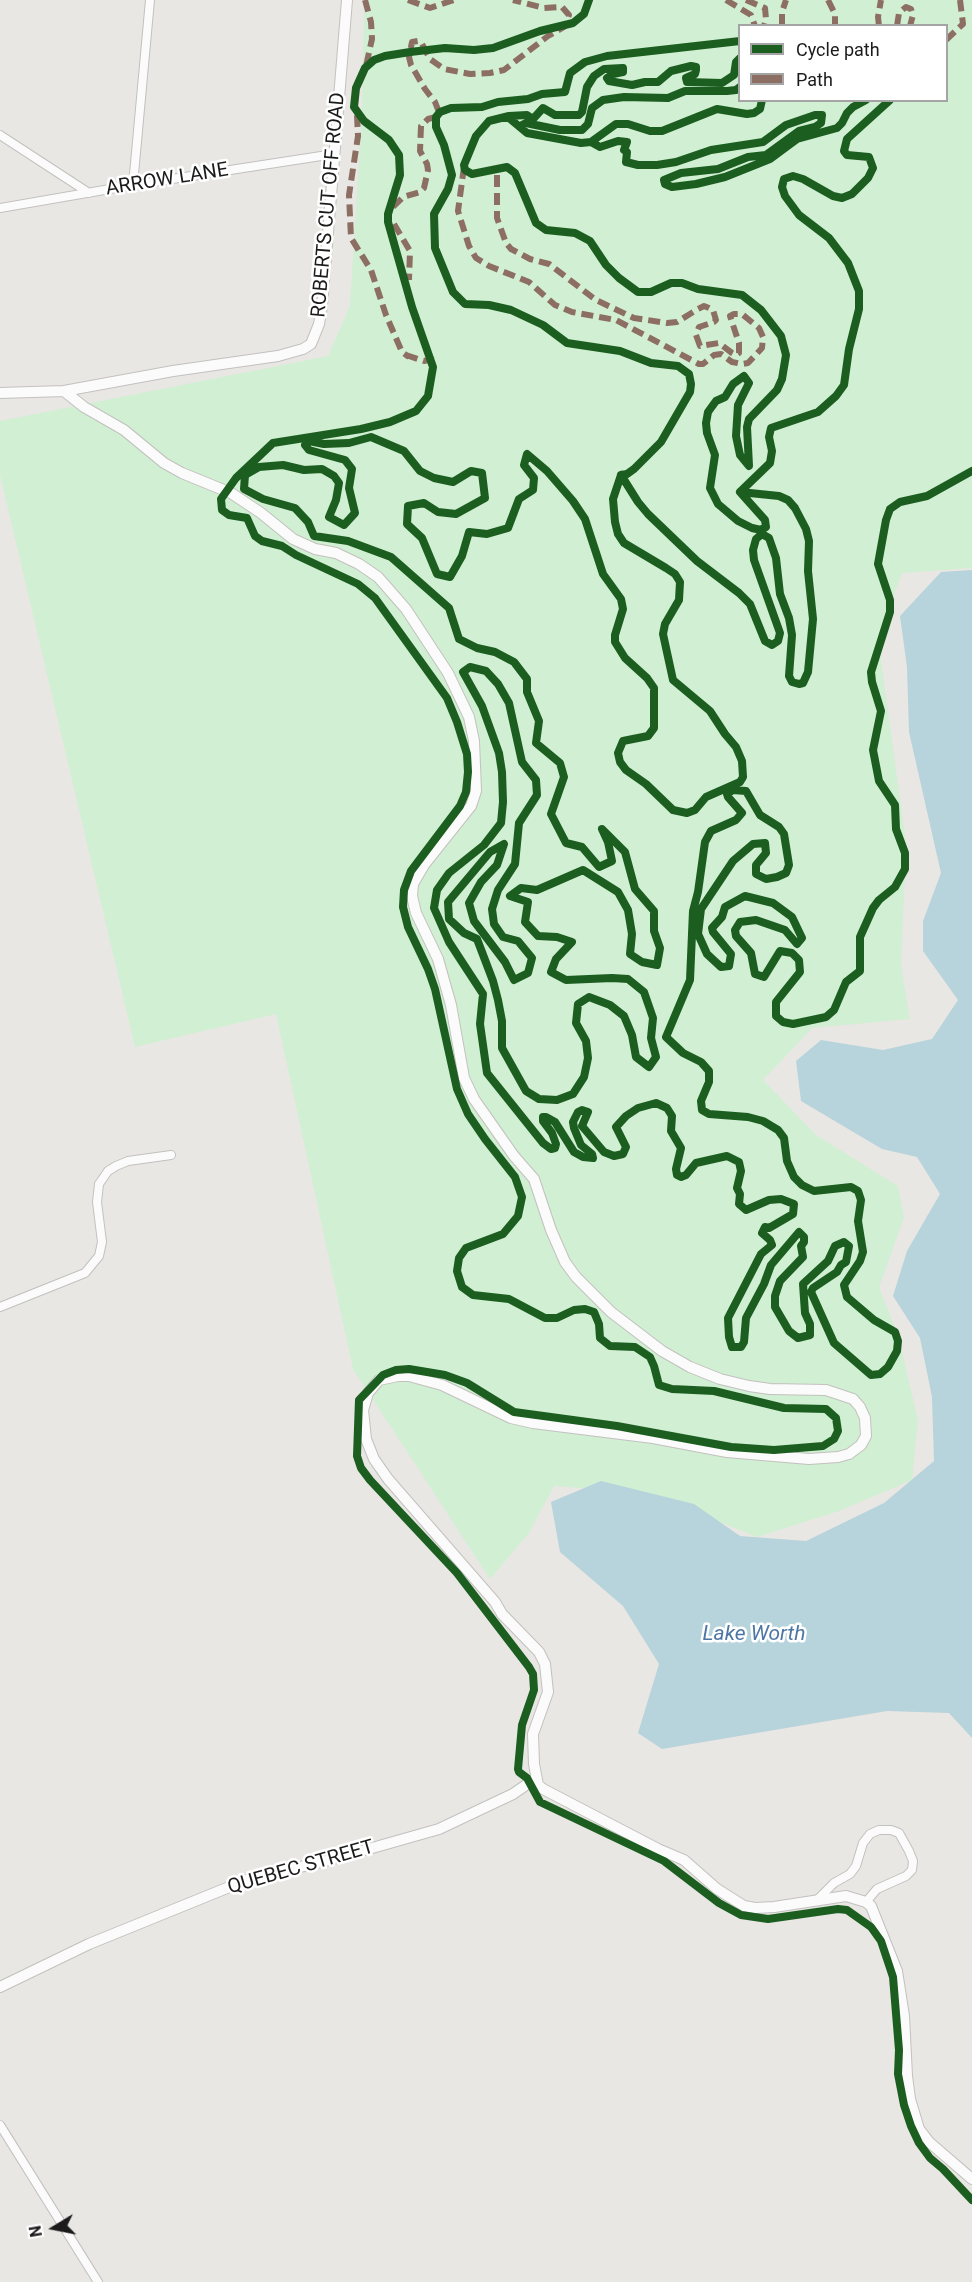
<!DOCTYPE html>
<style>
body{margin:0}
#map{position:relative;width:972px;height:2282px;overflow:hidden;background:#e9e7e3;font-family:Roboto,sans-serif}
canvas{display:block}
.legend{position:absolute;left:738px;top:24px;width:210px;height:78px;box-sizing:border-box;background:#fff;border:2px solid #a4a4a4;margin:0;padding:8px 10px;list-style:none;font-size:18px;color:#1b1b1b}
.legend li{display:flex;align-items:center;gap:12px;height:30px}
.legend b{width:30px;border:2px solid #a4a4a4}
.north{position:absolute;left:24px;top:2198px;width:60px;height:60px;-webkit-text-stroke:4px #fff;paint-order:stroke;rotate:260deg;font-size:16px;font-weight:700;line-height:24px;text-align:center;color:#1b1b1b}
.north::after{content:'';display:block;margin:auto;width:21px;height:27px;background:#1b1b1b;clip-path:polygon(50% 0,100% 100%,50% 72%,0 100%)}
</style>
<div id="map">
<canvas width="972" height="2282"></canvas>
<ul class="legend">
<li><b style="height:8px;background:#1b5e20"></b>Cycle path</li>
<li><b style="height:8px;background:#8d6e63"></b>Path</li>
</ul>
<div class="north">N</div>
</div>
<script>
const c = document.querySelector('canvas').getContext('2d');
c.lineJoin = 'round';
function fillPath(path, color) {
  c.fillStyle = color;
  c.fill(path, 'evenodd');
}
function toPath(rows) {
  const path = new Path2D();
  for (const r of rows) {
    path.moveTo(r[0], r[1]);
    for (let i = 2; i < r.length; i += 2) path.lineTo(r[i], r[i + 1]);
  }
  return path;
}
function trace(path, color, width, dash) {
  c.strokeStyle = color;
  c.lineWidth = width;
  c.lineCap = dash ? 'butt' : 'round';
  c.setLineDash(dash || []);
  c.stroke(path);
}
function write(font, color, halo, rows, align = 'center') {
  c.font = font + ' Roboto,sans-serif';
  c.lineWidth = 5;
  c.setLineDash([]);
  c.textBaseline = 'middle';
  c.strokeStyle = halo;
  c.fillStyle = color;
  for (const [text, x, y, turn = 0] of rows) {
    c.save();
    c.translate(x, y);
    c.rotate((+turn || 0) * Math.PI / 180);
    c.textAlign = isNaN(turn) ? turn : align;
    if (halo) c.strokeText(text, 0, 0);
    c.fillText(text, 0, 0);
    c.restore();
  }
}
fillPath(toPath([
 [364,0,972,0,972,568,902,573,878,638,906,843,901,966,910,1019,812,1028,763,1080,816,1135,898,1186,904,1218,879,1287,899,1338,918,1421,912,1480,839,1511,757,1537,649,1493,554,1486,529,1533,490,1579,353,1369,276,1014,135,1047,0,475,0,421,328,356,350,306,362,108],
 [740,26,946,26,946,100,740,100]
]), '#d1efd2');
fillPath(toPath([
 [972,570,972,1738,949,1713,887,1711,662,1749,638,1733,659,1664,623,1606,560,1552,551,1502,601,1481,694,1504,740,1536,806,1541,884,1503,934,1461,932,1397,920,1338,893,1296,907,1251,940,1194,917,1157,882,1149,801,1101,796,1061,821,1040,883,1050,932,1039,958,1000,923,951,923,921,941,873,909,732,907,667,900,616,941,572]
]), '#b7d3db');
const minor = toPath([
 [0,135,89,193],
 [133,185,150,0],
 [0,208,133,185,334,154],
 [0,1307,85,1273,99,1256,102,1242,97,1202,99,1184,108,1171,116,1166,128,1161,171,1155],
 [818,1899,834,1883,850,1874,856,1866,863,1843,870,1834,879,1830,891,1830,899,1833,909,1851,913,1861,912,1870,906,1876,877,1889,866,1902],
 [0,2125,98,2282]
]);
const tertiary = toPath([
 [64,391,84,407,124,430,164,463,182,473,231,493,261,513,293,539,315,549,336,553,359,564,378,577,406,609,448,673,469,717,474,741,476,791,471,806,424,865,413,884,412,896,416,913,438,959,451,1005,464,1078,474,1099,514,1156,534,1179,551,1230,565,1262,576,1277,611,1312,662,1351,690,1367,720,1379,749,1386,770,1389,826,1390,853,1399,860,1407,865,1418,866,1436,861,1445,849,1454,838,1457,809,1459,727,1452,653,1438,533,1423,511,1418,442,1385,409,1376,398,1376,379,1380,368,1393,363,1410,366,1439,374,1459,388,1479,495,1602,502,1614,539,1652,545,1664,548,1692,533,1734,534,1764,538,1785,543,1789,658,1849,684,1860,717,1889,744,1906,755,1908,774,1907,846,1896,866,1902,871,1906,897,1971,904,2016,907,2076,910,2099,919,2129,929,2142,972,2179],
 [0,393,64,391,173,371,278,356,303,349,311,344,319,324,322,306,347,0],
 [0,1987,89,1944,249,1879,330,1860,439,1829,513,1794,536,1778]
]);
trace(minor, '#c2c1bf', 10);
trace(tertiary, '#c2c1bf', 12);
trace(minor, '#fcfbfb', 8);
trace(tertiary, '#fcfbfb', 10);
trace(toPath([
 [365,0,371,22,372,39,366,66],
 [408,0,430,8,454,0],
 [726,0,751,15,755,26],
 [746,0,765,8,766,19,764,26],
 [828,0,835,14,835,26],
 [782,26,782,12,786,0],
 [879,26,878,17,881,0],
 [897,26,899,13,906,7,911,9,913,15,910,26],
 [946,40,963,24,960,0],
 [357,115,358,136,349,195,351,238,371,270,386,315,402,352,409,357],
 [464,167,458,211,469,246,476,258,489,266,529,282,555,305,572,312,616,320,699,364,703,364,714,355,721,354,732,362,742,364,748,363,762,348,763,337,759,328,742,314,734,314,730,316,739,343,739,353,736,355,732,353,719,343,700,346,696,335,699,327,714,322,716,320,713,310,709,308,704,306,698,309,677,322,667,323,634,318,596,300,549,264,530,259,511,249,506,243,497,218,497,169],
 [393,207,403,197,420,192,424,188,428,170,427,164,420,151,421,126,428,119,436,117,439,112,435,102,425,89,411,65,409,57,412,42,418,41,421,42,430,59,444,69,470,74,490,73,504,70,548,36,564,27,569,15,562,7,544,8,513,0],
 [394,224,410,251,409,280],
 [406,355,424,361,429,360,432,356]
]), '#8d6e63', 6, [12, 6]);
trace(toPath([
 [589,0,584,14,573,23,540,31,493,48,474,50,445,48,410,52,385,56,374,60,365,68,356,88,354,107,364,121,389,140,399,155,400,175,388,214,388,222,412,307,433,367,428,396,416,411,390,422,361,429,273,443,236,478,221,499,222,510,229,515,247,518,255,536,262,541,282,546,296,555,358,584,375,598,447,698,457,722,467,754,468,772,466,792,460,806,411,871,404,890,403,907,408,927,428,969,435,989,457,1089,468,1114,485,1139,515,1177,522,1197,518,1216,503,1234,466,1248,459,1258,457,1271,462,1287,473,1295,509,1299,545,1318,557,1318,574,1310,585,1309,594,1312,599,1324,600,1338,610,1346,635,1347,650,1357,654,1366,659,1385,672,1389,714,1391,784,1408,826,1409,836,1418,838,1431,834,1439,823,1446,774,1450,731,1447,617,1426,514,1412,467,1383,445,1375,409,1369,396,1370,383,1375,359,1400,357,1456,361,1468,370,1480,457,1573,529,1667,533,1674,534,1690,522,1725,518,1769,519,1772,527,1778,540,1802,664,1861,719,1903,741,1915,768,1919,838,1909,847,1910,871,1927,881,1941,893,1977,899,2050,898,2074,904,2105,911,2126,919,2143,930,2158,943,2169,972,2200],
 [504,118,509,118,527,133,581,143,591,142,616,124,628,124,650,131,662,131,717,109,747,114,754,113,760,109,762,100],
 [522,125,526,123,560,130,582,130,588,124,592,108,603,100,624,97,668,98,685,91,727,91,736,90,740,87],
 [591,142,600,147,618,141,627,142,624,150,627,152,626,162,638,165,657,165,676,162,711,150,763,142,786,125,815,115,822,115,821,123,815,127,799,131,766,155,748,157,718,169,681,173,664,180,665,184,672,187,696,184,725,177,770,159,797,139,837,128,842,123,847,113,853,107,866,100],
 [621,475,613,499,615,522,618,534,624,543,666,568,675,574,680,582,679,600,665,624,663,634,673,680,710,711,725,734,736,747,742,761,743,777,740,782,706,797,695,810,687,813,673,810,646,784,626,770,620,762,618,753,623,741,648,736,654,728,654,688,647,678,625,658,615,642,615,635,623,609,621,599,603,574,585,519,573,501,547,471,527,454,524,465,534,478,533,490,519,499,508,528,487,534,469,532,462,556,450,577,437,574,422,538,407,524,408,506,424,503,438,512,456,514,485,498,482,473,471,471,453,482,434,478,420,471,404,451,371,437,349,443,324,444,309,441,305,445,309,450,345,460,352,469,349,488,355,513,344,525,329,517,336,500,339,483,334,476,322,469,304,470,283,465,259,467,245,475,244,489,263,499,295,508,308,522,314,536,348,541,391,557,449,608,459,639,477,648,495,652,514,662,527,679,527,692,539,721,536,743,560,763,564,777,551,814,566,843,582,847,599,867,612,861,608,842,602,829,625,852,635,889,654,911,654,931,660,948,657,965,642,962,630,954,632,934,628,910,618,892,583,870,537,890,521,888,510,896,528,902,525,922,538,936,557,937,572,942,556,959,551,972,566,980,612,978,628,979,644,992,653,1018,651,1038,656,1057,649,1067,636,1057,632,1035,624,1016,610,1005,589,997,578,1004,576,1023,586,1041,588,1058,584,1077,573,1094,557,1100,539,1099,526,1091,502,1048,502,1021,498,1000,493,981,477,939,464,933,449,919,448,902,490,852,504,844,497,865,481,882,469,903,474,921,505,962,514,980,528,973,532,958,518,941,503,937,494,924,492,909,498,890,515,864,519,823,537,795,536,780,522,762,509,703,498,684,486,671,470,667,463,672,482,706,499,753,502,772,503,802,501,823,484,845,449,873,437,890,434,908,449,942,483,994,480,1024,487,1073,543,1143,551,1149,555,1148,556,1144,552,1133,543,1121,543,1117,546,1117,555,1122,574,1152,583,1157,593,1158,592,1154,581,1145,574,1128,573,1122,578,1112,582,1110,588,1112,582,1126,604,1152,614,1156,623,1154,626,1147,616,1127,626,1116,638,1108,656,1103,667,1108,672,1116,671,1131,681,1148,676,1169,677,1175,681,1177,686,1175,696,1163,727,1156,739,1162,741,1171,737,1188,740,1194,739,1204,746,1210,769,1200,781,1199,794,1204,793,1214,769,1228,765,1227,762,1233,770,1240,772,1245,761,1254,728,1318,729,1337,732,1347,741,1347,744,1342,746,1318,764,1284,771,1265,799,1232,804,1237,804,1242,801,1246,803,1257,780,1281,775,1296,775,1307,789,1331,798,1338,810,1335,810,1324,805,1313,803,1284,828,1261,835,1246,844,1242,849,1246,846,1262,841,1265,837,1272,813,1288,811,1292,834,1343,871,1375,880,1374,888,1367,897,1351,898,1341,895,1332,874,1320,847,1297,844,1285,860,1261,863,1252,858,1221,861,1200,858,1191,851,1187,814,1191,802,1185,794,1177,787,1161,784,1138,778,1130,763,1121,748,1117,709,1114,702,1110,701,1101,709,1082,709,1071,701,1062,683,1053,666,1037,690,980,693,911,698,892,705,842,711,831,736,820,742,813,728,797,727,794,733,790,746,791,760,815,779,827,784,834,789,865,786,873,777,877,766,879,756,874,756,865,766,853,765,843,753,844,733,861,701,909,698,934,707,954,721,967,729,966,731,954,713,932,712,928,722,917,725,907,745,896,773,903,792,917,802,938,797,944,785,930,756,920,740,922,735,930,736,936,751,953,755,974,764,977,780,951,792,953,799,960,800,972,776,1002,776,1016,783,1022,793,1024,826,1017,834,1010,846,982,860,971,860,937,873,908,879,900,895,887,905,869,905,853,896,829,895,805,879,781,873,750,881,711,872,682,871,672,890,612,890,600,878,564,886,520,890,509,900,502,927,496,972,471],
 [621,475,638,502,648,514,697,561,739,593,750,604,765,641,772,645,778,641,780,633,754,560,753,550,756,539,762,534,769,538,776,558,780,594,789,618,792,635,789,676,792,682,799,684,803,683,808,672,813,619,808,571,809,541,806,529,795,508,788,500,779,496,740,492,765,520,766,527,761,530,752,528,738,521,718,504,710,488,715,455,707,433,706,423,708,412,716,401,725,397,733,384,744,376,749,383,738,405,736,436,740,455,749,466,747,427,749,419,777,390,782,379,786,355,781,336,761,310,742,295,698,289,682,283,671,283,651,292,638,292,619,278,606,265,590,241,575,233,546,230,536,223,515,173,507,167,472,174,465,170,464,165,476,136,489,121,509,116,527,115,533,119,543,108,555,115,579,115,582,112,587,87,594,76,604,69,623,68,623,72,613,74,607,78,609,81,632,85,645,82,658,82,671,71,691,66,696,67,696,70,695,74,686,78,687,82,722,83,734,75,736,62,740,58],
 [621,475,627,474,634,469,661,442,690,392,691,384,689,374,678,366,651,363,620,351,567,343,543,325,511,310,489,305,465,304,453,292,435,248,434,214,448,189,452,175,444,145,436,127,436,117,440,112,451,108,482,107,498,102,528,99,542,94,565,92,570,73,585,62,607,56,740,41],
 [740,492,770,463,772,451,769,437,771,428,818,412,836,396,844,385,849,349,859,309,859,291,848,263,829,238,799,215,785,196,782,187,784,179,793,176,803,179,833,196,842,198,852,194,868,178,873,168,869,157,847,155,844,151,847,139,890,100]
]), '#1b5e20', 8);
write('20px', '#1b1b1b', '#fff', [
 ["ARROW LANE",167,180,-9],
 ["ROBERTS CUT OFF ROAD",329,205,-85],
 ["QUEBEC STREET",301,1868,-16]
]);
write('italic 21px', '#4d76a4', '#fff', [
 ["Lake Worth",754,1635]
]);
</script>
